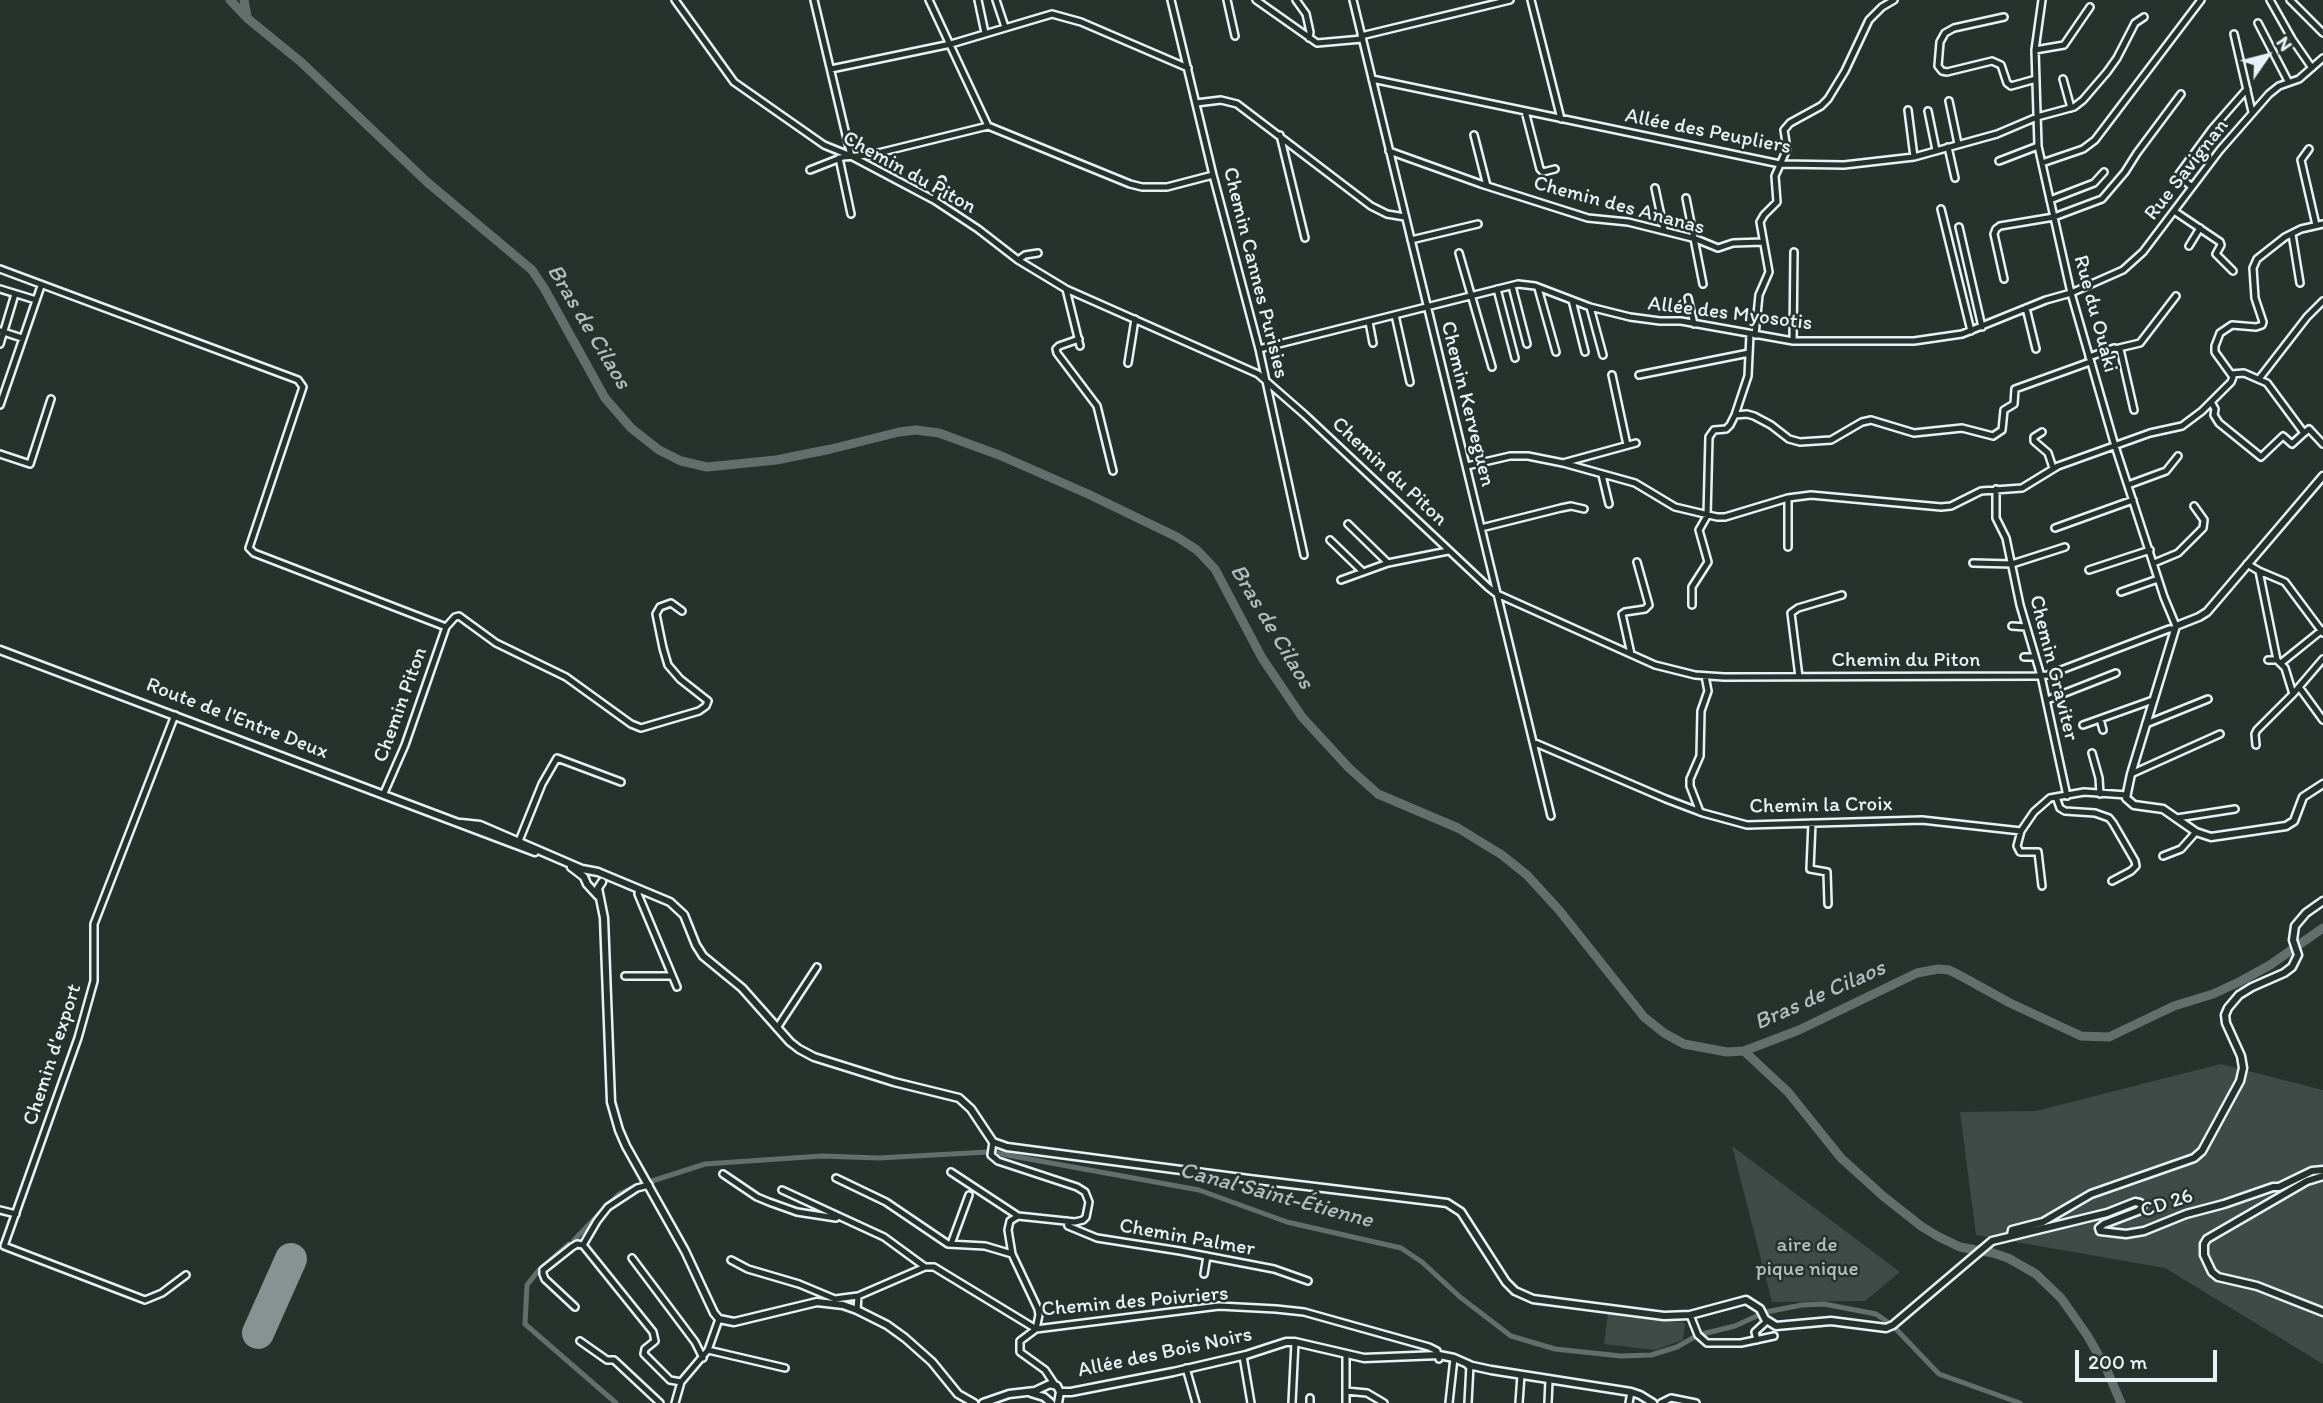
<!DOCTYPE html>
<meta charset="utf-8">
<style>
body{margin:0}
#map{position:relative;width:2323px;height:1403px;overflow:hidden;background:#26332d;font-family:Itim,sans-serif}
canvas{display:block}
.north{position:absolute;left:2232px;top:21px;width:70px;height:70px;-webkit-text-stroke:5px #26332d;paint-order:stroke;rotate:55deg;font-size:19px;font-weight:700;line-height:28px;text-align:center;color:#e8f1f8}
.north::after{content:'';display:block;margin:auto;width:24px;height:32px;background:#e8f1f8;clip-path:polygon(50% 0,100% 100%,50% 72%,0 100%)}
.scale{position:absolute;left:2075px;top:1350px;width:142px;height:32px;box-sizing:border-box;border:4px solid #e8f1f8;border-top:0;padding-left:9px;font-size:21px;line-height:24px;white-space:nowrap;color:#e8f1f8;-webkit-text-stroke:5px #26332d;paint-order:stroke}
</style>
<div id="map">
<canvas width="2323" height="1403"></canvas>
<div class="north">N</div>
<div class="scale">200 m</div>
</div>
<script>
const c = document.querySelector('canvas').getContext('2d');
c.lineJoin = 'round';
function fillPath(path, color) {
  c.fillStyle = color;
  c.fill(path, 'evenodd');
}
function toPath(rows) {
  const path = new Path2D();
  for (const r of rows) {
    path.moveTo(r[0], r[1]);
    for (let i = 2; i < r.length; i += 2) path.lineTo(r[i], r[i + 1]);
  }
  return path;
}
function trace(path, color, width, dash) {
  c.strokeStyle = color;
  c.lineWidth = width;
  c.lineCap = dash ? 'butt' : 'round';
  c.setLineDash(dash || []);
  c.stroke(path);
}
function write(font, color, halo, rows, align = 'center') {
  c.font = font + ' Itim,sans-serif';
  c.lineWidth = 5;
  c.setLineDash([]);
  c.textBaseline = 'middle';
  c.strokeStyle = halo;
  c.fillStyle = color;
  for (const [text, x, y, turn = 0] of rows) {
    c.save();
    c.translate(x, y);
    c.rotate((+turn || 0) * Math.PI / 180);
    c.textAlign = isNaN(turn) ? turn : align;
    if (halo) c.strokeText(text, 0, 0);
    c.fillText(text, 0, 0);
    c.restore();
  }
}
fillPath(toPath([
 [2221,1064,2323,1090,2323,1364,2165,1268,1976,1235,1960,1112,2036,1111],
 [1732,1146,1900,1272,1865,1301,1772,1302],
 [1608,1313,1683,1322,1685,1324,1683,1340,1655,1350,1604,1344]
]), '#3e4b47');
trace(toPath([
 [996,1153,1199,1190,1287,1222,1401,1248,1422,1262,1460,1297,1511,1336,1555,1349,1621,1356,1651,1355,1677,1347,1698,1335,1735,1326,1759,1315],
 [652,1181,705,1164,822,1156,879,1158,988,1152],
 [608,1205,619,1194,634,1187],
 [574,1240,601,1212],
 [569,1244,538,1271,527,1285,525,1324,616,1403],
 [1766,1312,1802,1305,1824,1304,1876,1314,1889,1323],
 [1895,1328,1939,1374,2020,1403]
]), '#636f6d', 5);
trace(toPath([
 [230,0,247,18,301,62,427,182,532,270,544,288,605,398,631,428,659,450,681,461,707,467,776,460,831,449,899,432,916,430,939,433,999,455,1088,494,1177,537,1197,550,1215,569,1262,658,1302,717,1349,768,1378,794,1458,828,1502,855,1527,875,1559,910,1644,1017,1664,1033,1684,1044,1727,1052,1744,1051,1799,1030,1917,973,1938,969,1949,970,1961,976,2010,1003,2081,1036,2109,1037,2174,1006,2213,994,2239,982,2270,965,2323,928],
 [244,0,247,16],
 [1744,1051,1788,1092,1841,1158,1883,1196,1921,1226,1939,1237,1960,1247,1993,1253,2008,1258,2036,1274,2061,1298,2087,1335,2106,1368,2121,1403]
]), '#636f6d', 9);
trace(toPath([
 [258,1333,291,1259]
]), '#879292', 32);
const minor = toPath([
 [675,0,734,82,824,145,851,156,934,200,978,229,1018,260,1066,289,1258,374,1305,415,1488,587,1497,594,1655,665,1695,675,1724,677,2035,676,2048,675,2169,629,2175,629],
 [814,0,851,156],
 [929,0,988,126],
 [978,0,985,33],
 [996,0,1005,27],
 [1171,0,1213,175,1259,349,1304,555],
 [1227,0,1235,36],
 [1256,0,1317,43,1362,39],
 [1296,0,1306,14,1310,32,1309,38],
 [1353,0,1551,816],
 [1531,0,1561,119],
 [2042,0,2035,50,2038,146,2071,293,2115,446,2164,597,2176,626],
 [2270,0,2292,39,2312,68],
 [2290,0,2323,33],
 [2004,17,1954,28,1945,33,1940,42,1938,66,1942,71,1947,72,1992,61,2001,65,2007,83,2011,86,2036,79],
 [2258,23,2288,81],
 [2234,34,2252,112],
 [1361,36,1510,0],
 [2035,50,2064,45,2090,7],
 [831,69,951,44,1052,14,1081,22,1188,68],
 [1372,79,1780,164,1844,165,1914,157,1997,134,2037,117,2074,107,2083,100,2107,72,2117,58,2135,23,2144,17],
 [2063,79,2071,108],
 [1949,101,1958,144],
 [1196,103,1221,100,1237,104,1371,206,1387,214,1405,217],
 [1908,110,1914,157],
 [1525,111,1540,169,1543,172,1555,169],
 [1928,111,1936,150],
 [1280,135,1305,238],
 [1474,135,1487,186],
 [1948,147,1955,178],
 [2309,149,2301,160,2316,225],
 [1389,151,1481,184,1588,218,1628,222,1696,239,1718,248,1733,243,1763,242],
 [839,158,851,214],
 [1999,161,2038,146],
 [2042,163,2083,149,2095,140,2201,0],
 [810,170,843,157,870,155,988,126,1130,184,1142,187,1167,187,1213,175],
 [2192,187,2181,178,2179,174,2212,129,2247,89],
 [1655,188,1664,230],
 [1686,198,1703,284],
 [934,200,942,180],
 [2050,200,2094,183,2104,172],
 [1941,209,1971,331],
 [2174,211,2220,242,2221,245,2216,254,2233,271],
 [1959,227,1982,327],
 [2292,234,2300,283],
 [1411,240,1478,224],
 [2189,246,2200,228],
 [1459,253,1492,367],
 [1018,260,1025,255,1038,253],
 [0,269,298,380,303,387,249,548,254,553,446,627],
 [2004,279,1994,234,1996,229,2000,226,2054,217,2102,199,2125,172,2137,153,2181,94],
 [1512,286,1527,344],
 [1538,288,1556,352],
 [0,289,36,300],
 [1066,289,1080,346],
 [1497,289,1515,358],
 [1688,298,1694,324],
 [1572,300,1585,352],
 [1590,307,1603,355],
 [2026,308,2036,349],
 [1395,315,1410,382],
 [1369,322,1373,343],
 [0,331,22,338],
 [1755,335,1759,295,1769,272,1760,222,1764,215,1777,202,1775,176,1787,149,1784,130,1790,123,1821,106,1828,99,1845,71,1869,20,1882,7,1894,0],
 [1079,339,1059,346,1056,349,1057,353,1097,406,1113,471],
 [1793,341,1794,252],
 [0,344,15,294],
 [2119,348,2140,343,2176,296],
 [1259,349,1518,284,1535,286,1590,307,1630,317,1660,321,1681,321,1793,341,1914,341,1962,334,2046,300,2071,293,2123,270,2143,252,2220,150,2269,94,2279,86,2299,79,2323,58],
 [2089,357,2114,348,2120,349,2134,410],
 [1128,363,1135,319],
 [2231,374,2244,373,2267,383,2304,433,2309,429,2323,444],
 [1612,375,1627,445],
 [1639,375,1749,353],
 [2259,379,2307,317,2323,301],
 [2211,402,2215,409,2214,415,2219,423,2261,457,2283,436,2292,444,2304,433],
 [0,405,41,286],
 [1735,415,1747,414,1754,416,1771,425,1789,439,1800,442,1831,440,1862,422,1871,420,1914,433,1962,428,1993,436,2002,430,2004,410,2014,404,2015,389,2090,362],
 [2042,432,2034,437,2034,441,2048,453,2053,468],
 [0,454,30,464,51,399],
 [1563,463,1636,443],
 [1467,466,1510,456,1528,456,1563,463,1635,483,1675,507,1717,517,1725,517,1788,498,1811,495,1941,507,1951,506,1981,491,2022,488,2058,466,2150,433,2182,426,2202,411,2231,382,2233,377,2215,352,2215,346,2220,333,2232,325,2256,327,2262,325,2263,322,2255,298,2253,268,2257,259,2285,237,2301,229,2323,224],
 [1602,475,1609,504],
 [2128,485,2166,471,2178,456],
 [1996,489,1996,518,2006,538,2020,605,2041,676,2067,796],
 [1348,524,1388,563],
 [1481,528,1561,508,1571,506,1584,509],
 [2055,528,2133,500],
 [1330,540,1362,571],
 [1788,547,1788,498],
 [1973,563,2012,564,2065,547],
 [2154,563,2178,553,2203,528,2204,520,2194,506],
 [2247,564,2259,571,2285,582,2323,633],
 [2089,570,2150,550],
 [2259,571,2277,660],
 [1341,580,1388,563,1448,551],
 [2121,592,2158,579],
 [1692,605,1692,587,1708,562,1699,530,1707,516,1709,437,1714,430,1726,429,1730,425,1735,415,1748,376,1750,334],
 [2012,626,2026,627],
 [1631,654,1622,614,1625,612,1645,609,1649,605,1637,562],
 [2024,657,2035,657],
 [2268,660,2277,660,2285,668,2293,694],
 [2281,663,2322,630],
 [1799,677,1791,613,1798,608,1842,595],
 [2299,687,2323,720],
 [2047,700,2116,673],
 [175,715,94,924,94,981,78,1038,4,1246,145,1300,162,1293,186,1275],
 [2100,719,2103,730],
 [2146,724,2208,699],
 [2083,725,2153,700],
 [1533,742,1666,799,1703,813,1747,825,1922,820,2021,831],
 [2256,745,2255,734,2257,730,2293,694,2323,659],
 [2092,753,2099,778,2100,794],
 [2131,774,2220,734],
 [384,793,405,745,446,627,455,617,459,616,496,643,566,677,631,724,641,728,699,711,706,706,708,701,680,679,668,665,663,648,656,614,660,607,671,603,682,611],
 [2056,797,2060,808,2065,811,2095,813,2109,818,2113,823,2135,861,2136,866,2131,871,2112,881],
 [1700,812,1690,786,1690,779,1700,756,1701,711,1708,691,1705,676],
 [2177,818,2235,809],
 [1812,823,1810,869,1827,872,1828,904],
 [519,841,542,784,557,758,621,782],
 [2163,856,2181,849,2196,832],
 [2042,886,2038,852,2020,852,2017,846,2021,831,2034,812,2050,798,2084,792,2127,795],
 [639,889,638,894,677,987],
 [625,976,672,976],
 [777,1028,817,967],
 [993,1142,991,1155,998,1161,1077,1187,1085,1192,1089,1202,1086,1217,1083,1220,1075,1222,1018,1216,1010,1221,1008,1230,1012,1254,1038,1309,1039,1315,1036,1329,1020,1341,1020,1352,1045,1370,1055,1385],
 [951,1172,1018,1216],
 [723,1174,757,1197,769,1202,797,1212,836,1218],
 [836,1178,886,1202,948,1244,985,1246,1012,1254],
 [782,1190,884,1237,925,1267],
 [0,1210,16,1214],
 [1067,1221,1068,1226,1097,1238,1180,1251,1274,1269,1308,1281],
 [951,1244,969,1195],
 [583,1245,653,1332,655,1341,645,1349,644,1354,670,1380,681,1382],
 [583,1245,597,1221,608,1207,637,1188,649,1185],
 [632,1258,695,1342,703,1358],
 [731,1260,748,1269,799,1284,835,1299,858,1296],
 [1204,1274,1207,1256],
 [575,1307,545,1279,543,1274,543,1270,572,1247,577,1244,583,1245],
 [857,1310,858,1296,925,1267,934,1267,1036,1329,1219,1306,1276,1309,1304,1312,1429,1347,1437,1351,1439,1359],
 [1690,1315,1698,1335,1707,1343,1741,1343,1774,1336],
 [1757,1340,1755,1332,1767,1321],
 [580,1341,607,1360,614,1360,660,1403],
 [708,1350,785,1368],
 [1346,1354,1346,1403],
 [1243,1356,1251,1403],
 [1186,1368,1196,1403],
 [1346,1391,1367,1393,1384,1403],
 [1310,1398,1310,1403],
 [675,1403,681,1382,708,1350,719,1319],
 [1292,1403,1295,1342],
 [1449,1403,1454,1358],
 [1468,1403,1470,1365],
 [1519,1403,1521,1375],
 [1548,1403,1549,1380],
 [1629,1403,1631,1392],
 [1661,1403,1671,1398,1696,1403]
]);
const major = toPath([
 [2323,476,2207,612,2199,617,2176,626,2131,774,2126,798,2134,805,2163,809,2196,832,2211,837,2286,826,2294,821,2303,797,2323,784],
 [0,650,535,852],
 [461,823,480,825,582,869,598,872,670,902,684,915,696,945,703,956,742,988,790,1042,799,1049,814,1057,894,1082,959,1098,971,1109,993,1142,1007,1147,1249,1179,1447,1203,1461,1212,1506,1282,1515,1291,1533,1299,1664,1316,1690,1315,1746,1300,1760,1309,1765,1319,1776,1326,1831,1321,1886,1328,1893,1325,1992,1241,2107,1213,2135,1202,2140,1203,2142,1207,2138,1211,2104,1224,2099,1228,2100,1231,2126,1234,2144,1231,2186,1214,2224,1204,2273,1187,2279,1187,2312,1171,2323,1170],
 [571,867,584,877,587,884,598,896],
 [602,882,598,888,604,918,611,1102,619,1130,626,1146,685,1251,714,1313,719,1319,734,1322,817,1302,843,1305,857,1310,887,1325,905,1338,932,1362,958,1394,974,1403],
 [2323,1176,2307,1181,2207,1239,2204,1244,2204,1255,2212,1272,2218,1277,2257,1286,2323,1312],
 [2011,1235,2012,1230,2043,1222,2091,1194,2194,1158,2202,1151,2240,1081,2243,1068,2241,1056,2226,1023,2225,1015,2228,1008,2239,995,2252,987,2284,973,2292,967,2298,955,2293,940,2295,926,2306,913,2323,901],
 [1468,1365,1491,1370,1631,1392,1640,1395,1653,1403],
 [1060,1392,1071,1392,1173,1372,1246,1355,1286,1342,1295,1342,1364,1358,1439,1355,1454,1358,1470,1365],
 [1031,1393,1044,1397,1051,1403],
 [983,1403,1009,1394,1035,1391,1050,1384,1057,1386,1060,1392],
 [1058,1403,1060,1392]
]);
trace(minor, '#e8f1f8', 10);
trace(major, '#e8f1f8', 11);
trace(minor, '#26332d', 5);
trace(major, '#26332d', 6);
write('21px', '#e8f1f8', '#26332d', [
 ["Allée des Peupliers",1708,132,11],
 ["Rue Savignan",2187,170,-52],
 ["Chemin du Piton",909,173,29],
 ["Chemin des Ananas",1619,206,15],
 ["Chemin Cannes Purisies",1255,273,76],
 ["Allée des Myosotis",1730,314,7],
 ["Rue du Ouaki",2095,314,75],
 ["Chemin Kerveguen",1467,404,76],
 ["Chemin du Piton",1389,472,43],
 ["Chemin du Piton",1906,661],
 ["Chemin Graviter",2053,668,76],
 ["Chemin Piton",401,705,-70],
 ["Route de l'Entre Deux",237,719,21],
 ["Chemin la Croix",1821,806,-1],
 ["Chemin d'export",53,1055,-72],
 ["CD 26",2167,1204,-18],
 ["Chemin Palmer",1187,1238,10],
 ["Chemin des Poivriers",1135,1302,-5],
 ["Allée des Bois Noirs",1165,1353,-12]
]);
write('21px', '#b5bfc3', '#26332d', [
 ["aire de",1807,1246],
 ["pique nique",1807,1270]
]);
write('italic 23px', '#b3bdc0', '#26332d', [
 ["Bras de Cilaos",588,327,59],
 ["Bras de Cilaos",1271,627,59],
 ["Bras de Cilaos",1820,996,-24],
 ["Canal Saint-Étienne",1276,1196,15]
]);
</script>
